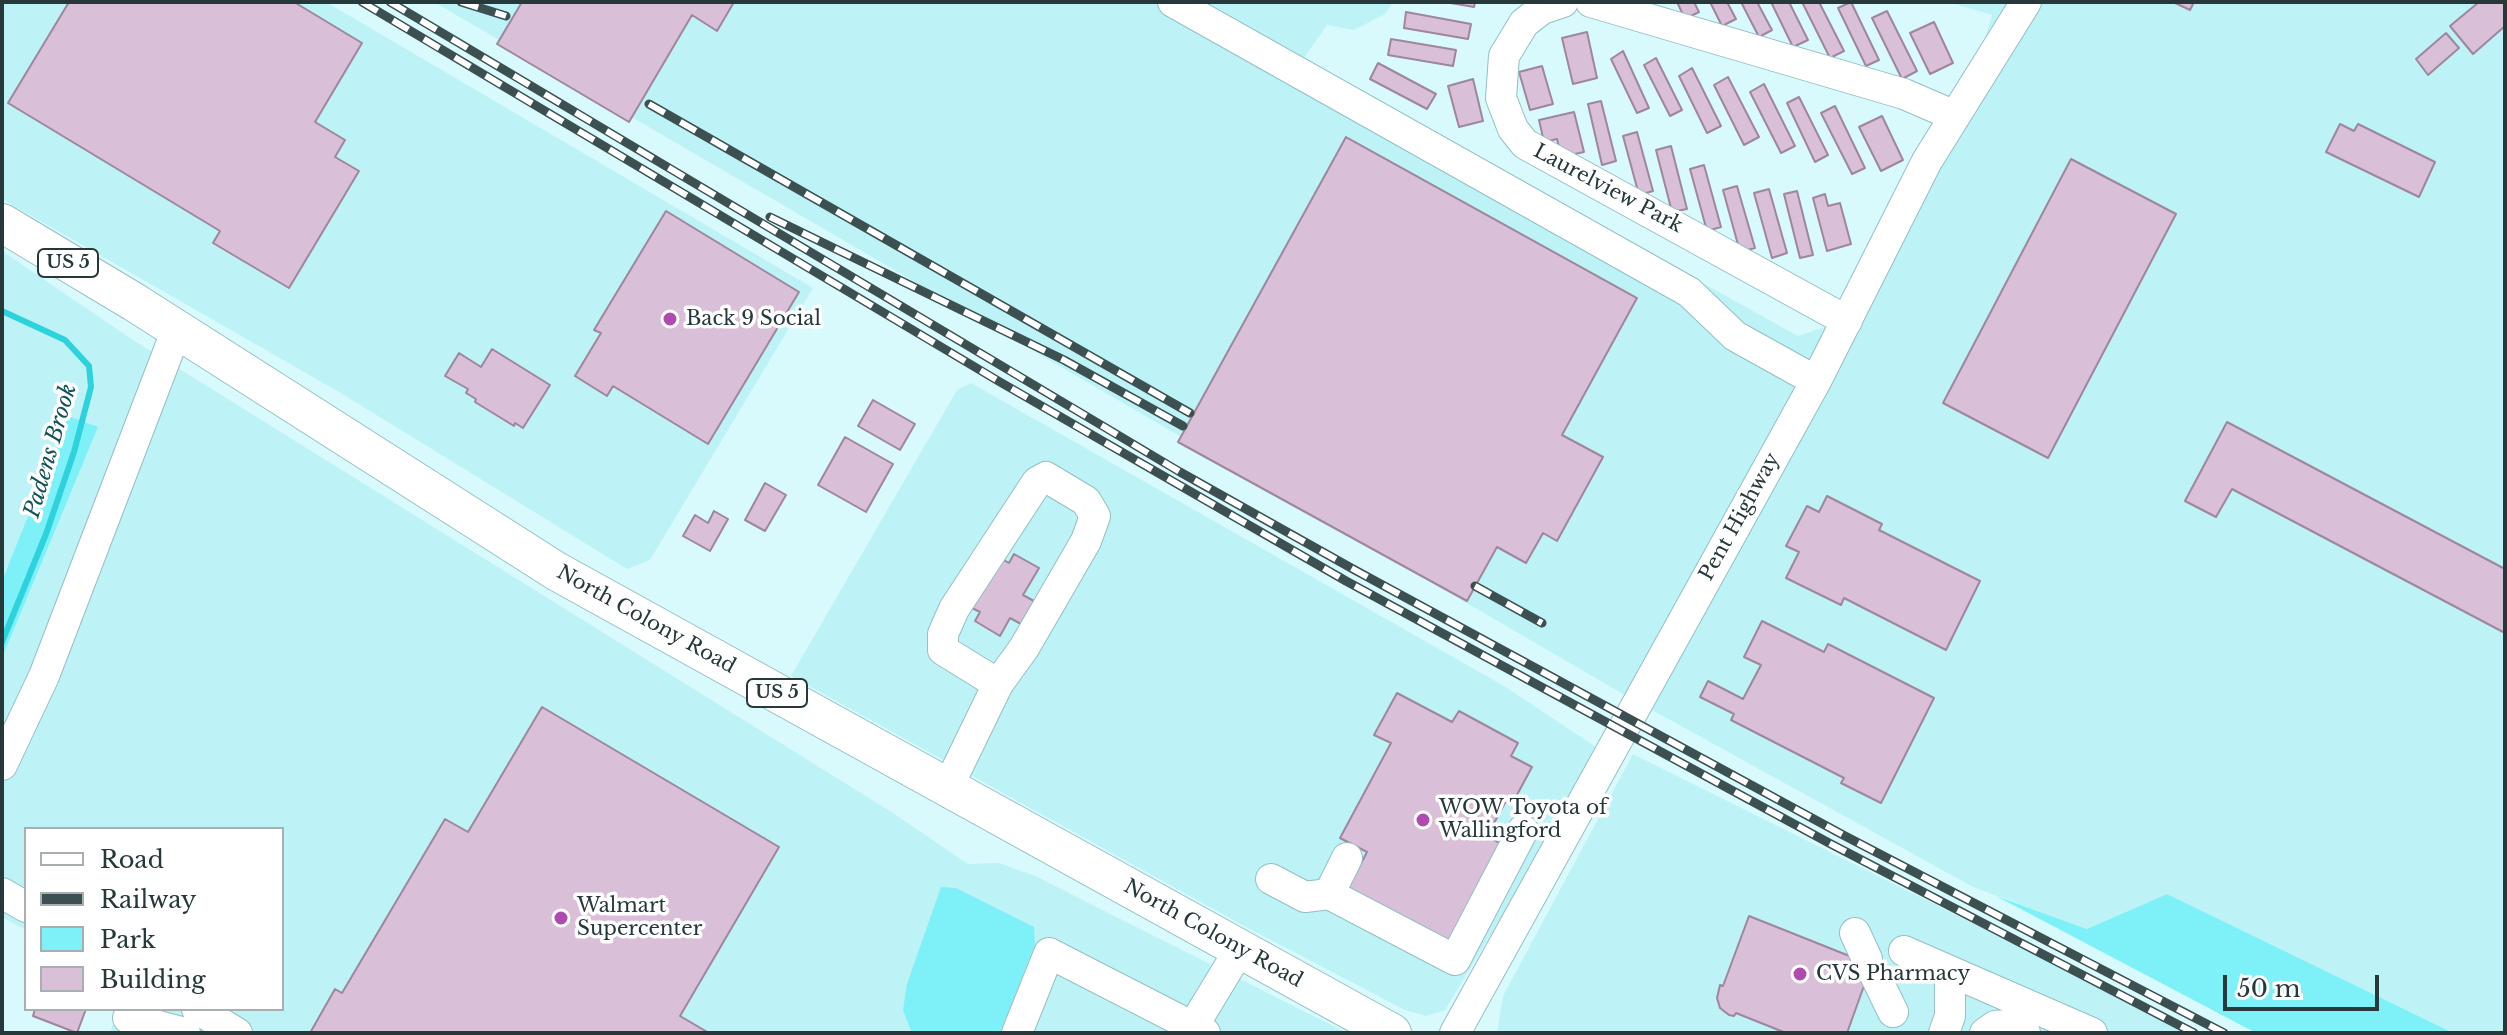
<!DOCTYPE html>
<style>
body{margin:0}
#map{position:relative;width:2507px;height:1035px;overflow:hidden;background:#d8fafd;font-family:"Libre Baskerville",serif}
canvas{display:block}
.frame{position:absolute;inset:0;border:4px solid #263839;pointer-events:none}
.legend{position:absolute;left:24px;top:827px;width:260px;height:184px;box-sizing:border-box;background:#fff;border:2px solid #a8afb0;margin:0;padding:10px 14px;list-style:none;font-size:24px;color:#263839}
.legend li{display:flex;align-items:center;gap:16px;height:40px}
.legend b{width:40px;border:2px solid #a8afb0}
.scale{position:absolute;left:2223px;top:975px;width:156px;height:36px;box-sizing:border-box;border:4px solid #263839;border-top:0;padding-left:10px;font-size:24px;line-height:28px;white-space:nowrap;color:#263839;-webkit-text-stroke:6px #fff;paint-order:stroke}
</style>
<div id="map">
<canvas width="2507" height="1035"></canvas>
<div class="frame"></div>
<ul class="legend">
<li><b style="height:10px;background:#fff"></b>Road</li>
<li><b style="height:10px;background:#3c5052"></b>Railway</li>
<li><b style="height:22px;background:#7ef0f8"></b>Park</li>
<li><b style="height:22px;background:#d9bfd7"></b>Building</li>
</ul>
<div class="scale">50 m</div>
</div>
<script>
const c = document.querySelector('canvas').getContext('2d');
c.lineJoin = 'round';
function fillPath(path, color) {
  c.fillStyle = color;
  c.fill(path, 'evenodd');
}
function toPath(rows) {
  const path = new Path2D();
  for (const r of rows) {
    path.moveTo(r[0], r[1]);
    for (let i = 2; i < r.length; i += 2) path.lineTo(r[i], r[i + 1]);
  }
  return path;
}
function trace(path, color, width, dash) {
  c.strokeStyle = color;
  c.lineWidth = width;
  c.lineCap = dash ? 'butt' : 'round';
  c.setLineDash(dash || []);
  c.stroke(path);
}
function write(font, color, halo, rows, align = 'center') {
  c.font = font + ' "Libre Baskerville",serif';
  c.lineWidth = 7;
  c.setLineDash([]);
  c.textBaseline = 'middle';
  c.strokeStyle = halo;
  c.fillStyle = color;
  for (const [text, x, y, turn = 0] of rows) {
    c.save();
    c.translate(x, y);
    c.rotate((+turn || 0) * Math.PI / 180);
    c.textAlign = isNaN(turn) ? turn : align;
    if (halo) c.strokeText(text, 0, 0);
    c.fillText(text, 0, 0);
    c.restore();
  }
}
fillPath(toPath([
 [2,2,326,2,813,288,650,560,627,569,339,392,2,199],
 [434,2,1393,2,1385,14,1354,30,1327,25,1302,61,1798,336,1828,326,1983,46,1992,15,1948,2,2505,2,2505,1033,2453,1033,2167,894,2087,929,1973,887,1623,694],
 [2,251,133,340,893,813,968,864,999,863,1035,876,1347,1033,110,1033,118,1009,282,1009,282,829,26,829,26,930,2,917,2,658,97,428,68,416,2,581],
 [971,383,1504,686,1602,751,1445,1010,1426,1016,1405,1010,1246,927,791,676,957,390],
 [1633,754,2193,1033,1497,1033,1503,996]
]), '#bdf2f6');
fillPath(toPath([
 [68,416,98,427,2,658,2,581],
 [941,887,956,888,1034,927,1035,944,1000,1033,912,1033,903,1010,907,984],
 [2167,894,2412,1013,2453,1033,2256,1033,1996,896,2087,929]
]), '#7ef0f8');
trace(toPath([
 [2,311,65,340,89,366,91,387,74,452,46,534,2,642]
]), '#2ed2dc', 6);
const building = toPath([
 [69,2,294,2,362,43,315,122,345,140,335,157,359,171,289,288,213,243,220,231,8,103,69,2],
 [522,2,734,2,717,31,692,15,629,122,497,44,522,2],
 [1445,2,1475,2,1474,7,1445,2],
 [1677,2,1694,2,1699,12,1685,19,1677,2],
 [1710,2,1727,2,1736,19,1722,26,1710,2],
 [1741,2,1757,2,1772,30,1759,37,1741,2],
 [1771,2,1789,2,1808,40,1793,47,1771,2],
 [1802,2,1819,2,1844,51,1830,58,1802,2],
 [1851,2,1879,60,1866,66,1838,8,1851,2],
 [2173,2,2194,2,2190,10,2173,2],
 [2479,2,2505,2,2505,26,2473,54,2450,26,2479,2],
 [1887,11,1917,71,1902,79,1872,18,1887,11],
 [1406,12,1471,24,1468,39,1404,28,1406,12],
 [1934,22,1953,63,1930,74,1910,33,1934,22],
 [1587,32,1597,78,1573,84,1562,38,1587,32],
 [2446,33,2459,48,2428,75,2416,59,2446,33],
 [1391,39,1456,50,1453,66,1388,55,1391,39],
 [1623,51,1649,108,1637,113,1611,59,1623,51],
 [1656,58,1682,110,1670,116,1644,65,1656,58],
 [1378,63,1436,94,1427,109,1370,79,1378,63],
 [1542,66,1553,104,1530,110,1519,72,1542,66],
 [1692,68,1721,126,1707,133,1679,76,1692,68],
 [1728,77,1759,137,1744,145,1714,85,1728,77],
 [1473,79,1483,121,1459,127,1448,86,1473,79],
 [1764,84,1795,146,1781,153,1750,92,1764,84],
 [1799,97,1828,155,1815,162,1787,103,1799,97],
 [1601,101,1616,161,1602,165,1588,104,1601,101],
 [1835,106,1865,168,1852,174,1821,113,1835,106],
 [1574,112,1584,152,1561,157,1557,139,1544,142,1539,120,1574,112],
 [1882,116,1903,160,1881,171,1859,127,1882,116],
 [2340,124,2354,131,2358,124,2435,162,2419,197,2326,152,2340,124],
 [1637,132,1653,191,1639,195,1623,136,1637,132],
 [1346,137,1637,298,1562,435,1603,457,1557,541,1543,533,1526,563,1497,547,1467,601,1178,442,1346,137],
 [1671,146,1687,209,1672,212,1656,150,1671,146],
 [2071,159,2176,214,2048,458,1943,403,2071,159],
 [1704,165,1721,227,1707,231,1690,169,1704,165],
 [1737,186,1755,248,1740,252,1723,190,1737,186],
 [1769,189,1787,253,1772,258,1754,193,1769,189],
 [1797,191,1813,255,1800,258,1784,194,1797,191],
 [1825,194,1828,206,1840,203,1851,244,1827,251,1813,198,1825,194],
 [666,211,799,292,708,444,613,386,607,396,575,376,601,333,594,330,666,211],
 [492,349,550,385,523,428,515,423,514,426,475,402,476,399,466,393,468,389,445,376,459,353,481,367,492,349],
 [873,400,915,424,900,450,858,426,873,400],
 [2227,422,2505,569,2505,633,2232,489,2216,517,2185,501,2227,422],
 [845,437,893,464,866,512,818,485,845,437],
 [765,483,786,495,765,531,745,520,765,483],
 [1827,496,1882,524,1879,530,1980,581,1946,650,1844,598,1841,605,1786,578,1799,552,1786,546,1807,506,1819,512,1827,496],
 [714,511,728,519,710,551,683,536,695,515,708,523,714,511],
 [1014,554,1039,568,1023,595,1034,601,1021,624,1010,618,1000,636,975,621,980,612,972,608,1000,558,1009,563,1014,554],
 [1762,621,1824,652,1828,644,1934,698,1881,803,1841,783,1844,778,1731,720,1734,714,1700,697,1708,681,1743,699,1761,665,1744,657,1762,621],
 [1397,693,1452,722,1459,711,1518,743,1511,756,1532,767,1512,804,1506,801,1487,836,1501,844,1446,949,1345,894,1367,852,1340,838,1391,743,1374,735,1397,693],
 [542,707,779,847,680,1016,709,1033,310,1033,335,989,342,993,445,819,468,832,542,707],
 [1749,916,1862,961,1865,983,1847,1033,1786,1033,1736,1013,1734,1016,1729,1015,1720,1008,1717,998,1720,985,1723,986,1749,916],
 [35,1009,86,1009,77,1033,33,1016,35,1009]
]);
fillPath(building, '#d9bfd7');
trace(building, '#9e869d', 2);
const minor = toPath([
 [1173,2,1689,292,1735,336,1816,381],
 [1563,2,1542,9,1524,23,1504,56,1501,98,1513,129,1525,144,1847,321],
 [1591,2,1904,94,1955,116],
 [2,765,44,676,177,329],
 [948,787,998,684,1024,648,1086,541,1095,516,1086,501,1046,477,1037,482,954,609,943,634,943,650,998,684],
 [1271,879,1305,897,1329,894,1455,960,1523,830],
 [2,893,26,907],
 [1329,894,1347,858],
 [1855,933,1867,959],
 [1904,951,2092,1033],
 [1874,973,1893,1012],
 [197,1009,237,1033],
 [128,1018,185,1033],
 [1017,1033,1049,953,1205,1033],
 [1189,1033,1240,949],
 [1455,1033,1816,381,1927,161,2026,2],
 [1944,1033,1950,1016,1950,971],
 [1985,1033,1995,1026,2007,1025,2025,1033]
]);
const major = toPath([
 [2,223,134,302,556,571,1392,1033]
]);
trace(minor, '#95bfc2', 32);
trace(major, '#95bfc2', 40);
trace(minor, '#fff', 30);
trace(major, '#fff', 38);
const rail = toPath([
 [362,2,1000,382,1346,581,1829,843,2194,1033],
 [390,2,1180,472,1353,569,1845,836,2224,1033],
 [461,2,506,16],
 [649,104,1190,413],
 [770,217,1064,360,1183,426],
 [1475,586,1542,623]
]);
trace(rail, '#3c5052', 9);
trace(rail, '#fff', 6, [18]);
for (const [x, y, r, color] of [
 [670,319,8,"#af4aaf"],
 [1423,820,8,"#af4aaf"],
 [561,918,8,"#af4aaf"],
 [1800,974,8,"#af4aaf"]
]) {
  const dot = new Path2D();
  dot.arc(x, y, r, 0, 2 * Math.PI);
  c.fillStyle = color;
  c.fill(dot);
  trace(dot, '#fff', 3);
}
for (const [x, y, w] of [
 [68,263,60],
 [777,693,60]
]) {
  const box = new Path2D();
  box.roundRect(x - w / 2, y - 14, w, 28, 6);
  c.fillStyle = '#fff';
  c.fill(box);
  trace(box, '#263839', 2);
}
write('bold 18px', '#263839', null, [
 ["US 5",68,263],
 ["US 5",777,693]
]);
write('20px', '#263839', '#fff', [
 ["Laurelview Park",1608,189,28],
 ["Pent Highway",1740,517,-61],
 ["North Colony Road",646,620,29],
 ["North Colony Road",1213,934,29]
]);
write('20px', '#263839', '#fff', [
 ["Back 9 Social",686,319],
 ["WOW Toyota of",1439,808],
 ["Wallingford",1439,831],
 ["Walmart",577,906],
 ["Supercenter",577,929],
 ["CVS Pharmacy",1816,974]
], 'left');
write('italic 22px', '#115357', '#fff', [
 ["Padens Brook",51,451,-74]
]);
</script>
